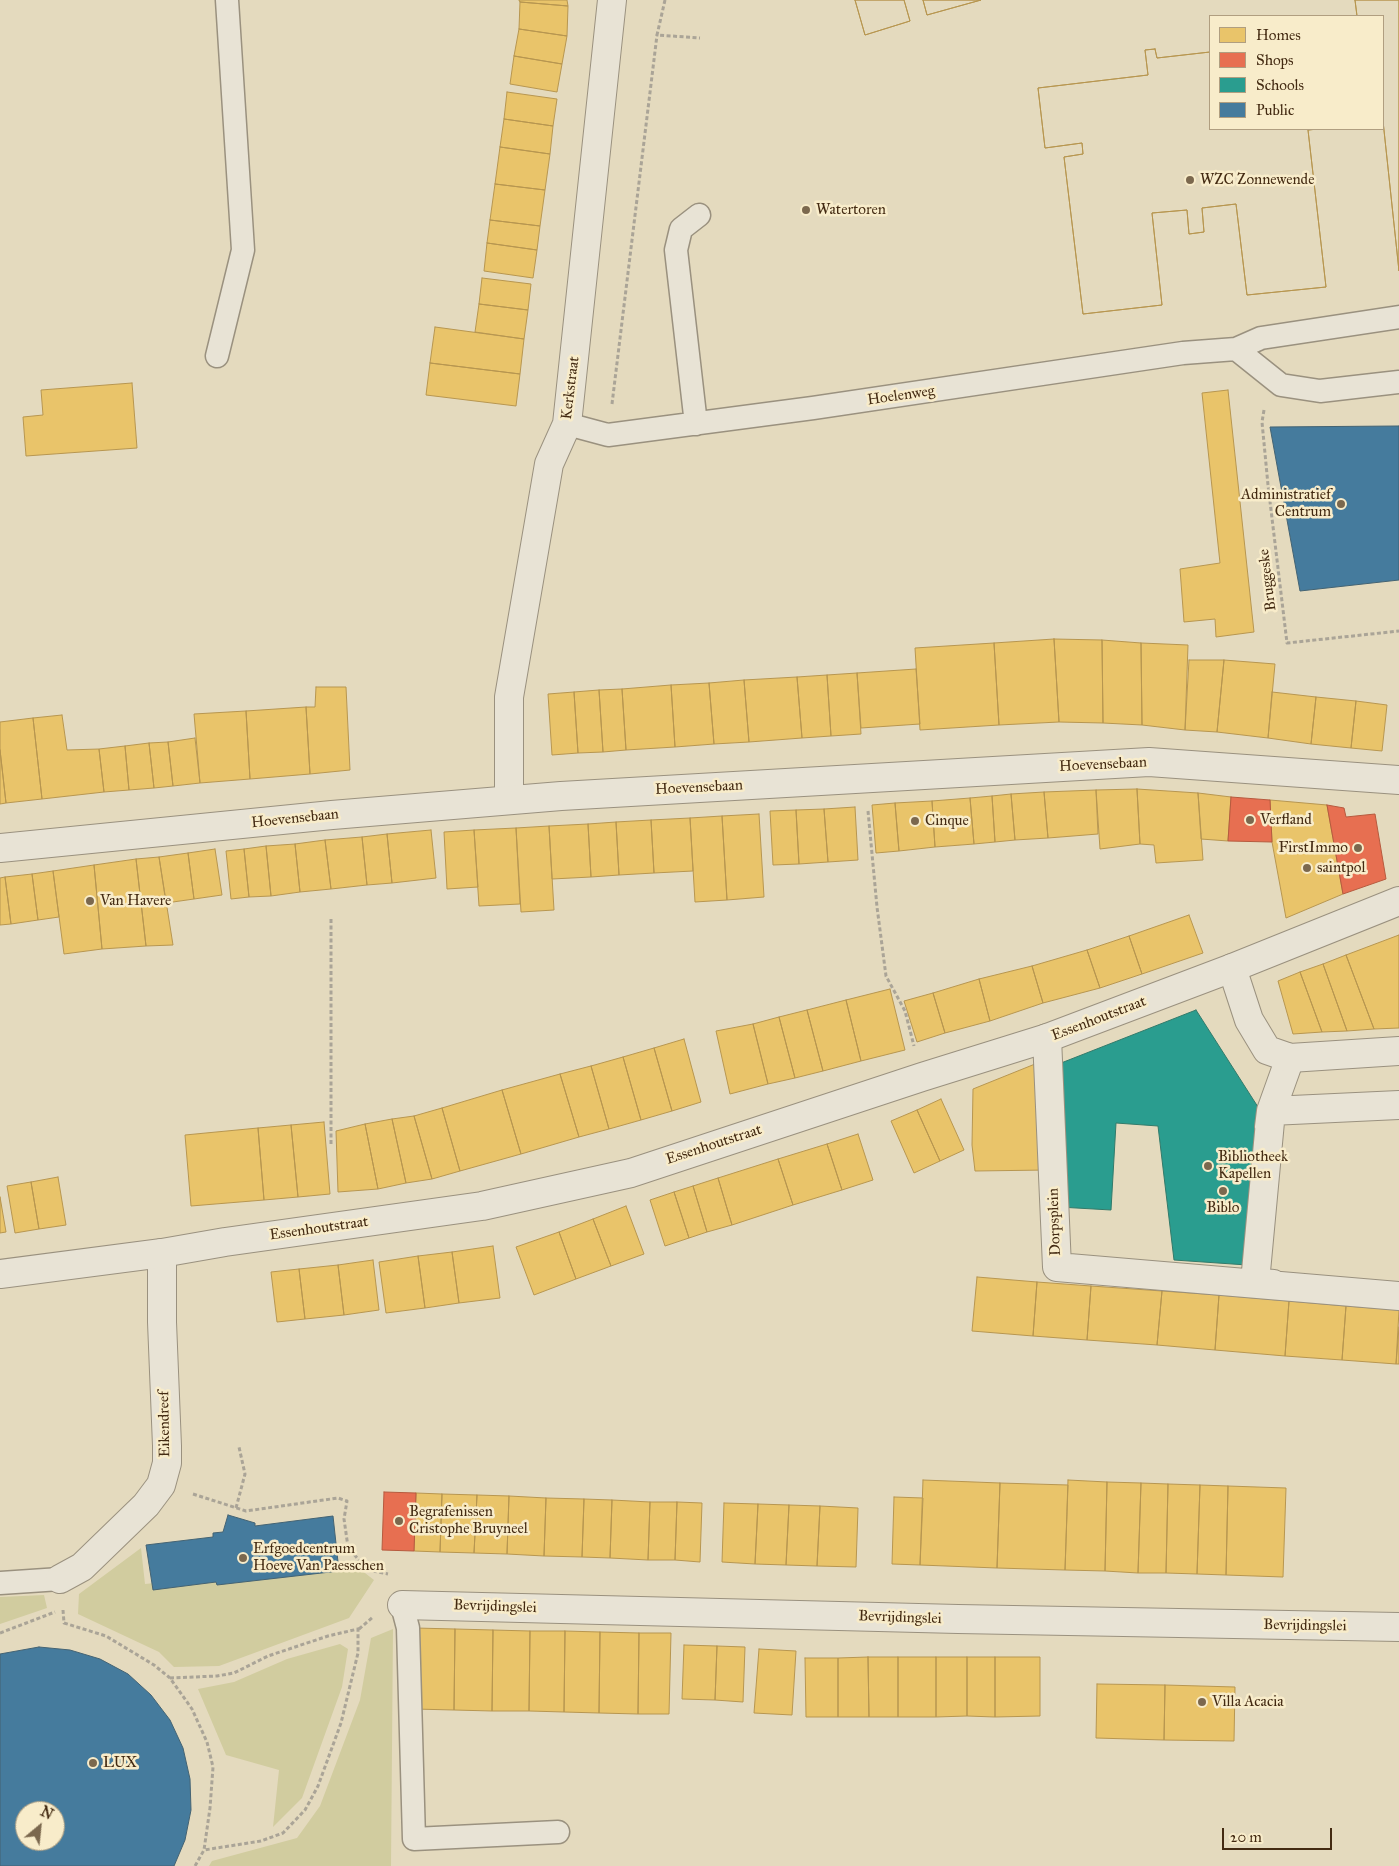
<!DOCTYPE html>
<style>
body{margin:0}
#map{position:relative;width:1399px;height:1866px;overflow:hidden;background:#e4dabe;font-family:"IM FELL Great Primer",serif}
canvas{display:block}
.legend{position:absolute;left:1209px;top:15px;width:175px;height:115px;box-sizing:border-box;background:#f8ecca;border:1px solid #b09e80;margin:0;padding:6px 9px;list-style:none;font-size:15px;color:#432a12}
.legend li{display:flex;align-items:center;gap:10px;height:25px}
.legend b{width:25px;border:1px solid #b09e80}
.north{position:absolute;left:15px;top:1801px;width:50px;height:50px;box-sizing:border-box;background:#f8ecca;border:1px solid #b09e80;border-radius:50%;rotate:28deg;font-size:14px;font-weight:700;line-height:20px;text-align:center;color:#432a12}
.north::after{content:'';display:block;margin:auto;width:18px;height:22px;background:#7b684e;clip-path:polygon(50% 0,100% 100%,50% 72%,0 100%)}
.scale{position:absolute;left:1222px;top:1828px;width:110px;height:22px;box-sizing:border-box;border:2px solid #432a12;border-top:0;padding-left:6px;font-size:15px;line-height:18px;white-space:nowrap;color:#432a12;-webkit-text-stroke:4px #f8ecca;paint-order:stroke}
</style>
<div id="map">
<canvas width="1399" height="1866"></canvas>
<ul class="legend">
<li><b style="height:14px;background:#e9c46a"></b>Homes</li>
<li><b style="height:14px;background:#e76f51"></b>Shops</li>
<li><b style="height:14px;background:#2a9d8f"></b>Schools</li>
<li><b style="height:14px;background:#457b9d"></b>Public</li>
</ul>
<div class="north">N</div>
<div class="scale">20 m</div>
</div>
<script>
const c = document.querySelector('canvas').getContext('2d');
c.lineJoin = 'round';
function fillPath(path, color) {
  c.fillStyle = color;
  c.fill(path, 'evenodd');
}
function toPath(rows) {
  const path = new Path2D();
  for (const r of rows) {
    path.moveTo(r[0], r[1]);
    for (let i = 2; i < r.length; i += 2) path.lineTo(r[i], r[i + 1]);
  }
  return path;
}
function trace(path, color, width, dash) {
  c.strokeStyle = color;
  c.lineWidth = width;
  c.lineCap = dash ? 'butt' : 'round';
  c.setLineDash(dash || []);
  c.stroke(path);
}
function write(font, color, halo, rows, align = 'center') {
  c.font = font + ' "IM FELL Great Primer",serif';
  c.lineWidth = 5;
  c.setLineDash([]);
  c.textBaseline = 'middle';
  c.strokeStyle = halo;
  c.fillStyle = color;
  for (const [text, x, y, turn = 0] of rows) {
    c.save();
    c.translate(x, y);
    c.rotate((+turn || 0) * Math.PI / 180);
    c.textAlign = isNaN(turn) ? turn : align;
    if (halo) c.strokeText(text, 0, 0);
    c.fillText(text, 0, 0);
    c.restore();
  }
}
fillPath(toPath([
 [141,1548,145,1584,352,1563,374,1580,349,1618,219,1666,174,1667,159,1652,78,1614,79,1594],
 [44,1595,47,1608,0,1624,0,1597],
 [393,1629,391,1866,209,1866,212,1861,297,1838,320,1806,360,1700,371,1638],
 [340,1644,348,1649,342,1687,302,1798,273,1827,279,1770,226,1755,198,1689,234,1682,287,1659]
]), '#d1cc9f');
const homes = toPath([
 [519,0,567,0,568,6,520,2,519,0],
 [855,0,904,0,910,21,865,35,855,0],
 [855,0,904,0,910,21,865,35,855,0],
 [923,0,981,0,927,15,923,0],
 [923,0,981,0,927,15,923,0],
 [1355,0,1399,0,1399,271,1383,121,1383,16,1357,16,1355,0],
 [1355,0,1399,0,1399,271,1383,121,1383,16,1357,16,1355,0],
 [520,2,568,6,567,36,519,29,520,2],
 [519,29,567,36,562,64,514,56,519,29],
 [1155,49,1157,58,1210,52,1210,129,1318,129,1308,130,1326,287,1247,295,1236,204,1202,208,1204,232,1189,234,1187,210,1152,213,1162,305,1083,314,1064,157,1083,154,1082,143,1045,148,1038,88,1148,75,1145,50,1155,49],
 [1155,49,1157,58,1210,52,1210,129,1318,129,1308,130,1326,287,1247,295,1236,204,1202,208,1204,232,1189,234,1187,210,1152,213,1162,305,1083,314,1064,157,1083,154,1082,143,1045,148,1038,88,1148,75,1145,50,1155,49],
 [514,56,562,64,557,92,510,84,514,56],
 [507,92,557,99,553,126,504,119,507,92],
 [504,119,553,126,550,154,500,147,504,119],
 [500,147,550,154,545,190,495,184,500,147],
 [495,184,545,190,540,226,490,220,495,184],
 [490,220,540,226,537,250,487,243,490,220],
 [487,243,537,250,533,278,484,271,487,243],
 [482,278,531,284,528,310,479,304,482,278],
 [479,304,528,310,524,339,475,332,479,304],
 [435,327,524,339,520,374,430,363,435,327],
 [430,363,520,374,516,406,426,395,430,363],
 [132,383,137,448,26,456,23,417,43,415,41,390,132,383],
 [1228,390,1254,632,1216,637,1215,619,1184,622,1180,569,1220,563,1202,393,1228,390],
 [1054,639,1102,640,1103,723,1059,722,1054,639],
 [1054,639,1059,722,999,725,994,643,1054,639],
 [1102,640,1141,643,1142,725,1103,723,1102,640],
 [994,643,999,725,920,730,915,648,994,643],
 [1141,643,1188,645,1185,730,1142,725,1141,643],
 [1189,660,1224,660,1217,732,1185,730,1189,660],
 [1224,660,1275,664,1268,738,1217,732,1224,660],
 [916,669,920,724,861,728,857,673,916,669],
 [857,673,861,734,831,736,827,675,857,673],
 [827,675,831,736,802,738,797,677,827,675],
 [797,677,802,738,749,742,744,680,797,677],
 [744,680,749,742,714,744,709,683,744,680],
 [709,683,714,744,675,747,671,685,709,683],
 [671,685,675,747,626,750,622,689,671,685],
 [316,687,346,687,350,770,310,774,306,707,315,707,316,687],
 [622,689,626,750,603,752,599,690,622,689],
 [599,690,603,752,578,753,574,692,599,690],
 [574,692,578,753,552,755,548,694,574,692],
 [1272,692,1316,697,1311,744,1268,738,1272,692],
 [1316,697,1356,701,1351,748,1311,744,1316,697],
 [1356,701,1387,705,1382,751,1351,748,1356,701],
 [306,707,310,774,250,779,246,711,306,707],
 [246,711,250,779,200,783,194,714,246,711],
 [62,715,67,750,99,749,104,792,42,799,33,718,62,715],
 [33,718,42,799,6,803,0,750,0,722,33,718],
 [195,738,200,783,173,786,168,742,195,738],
 [168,742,173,786,154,788,149,743,168,742],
 [149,743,154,788,129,790,125,746,149,743],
 [125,746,129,790,104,792,99,749,125,746],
 [0,750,6,803,0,804,0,750],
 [1137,789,1198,793,1203,860,1156,863,1154,845,1140,844,1137,789],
 [1137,789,1140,844,1100,849,1096,790,1137,789],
 [1096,790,1098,834,1048,838,1044,792,1096,790],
 [1044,792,1048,838,1015,840,1011,794,1044,792],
 [1198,793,1231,797,1228,841,1201,839,1198,793],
 [1011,794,1015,840,995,842,992,796,1011,794],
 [992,796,995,842,974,844,970,798,992,796],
 [970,798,974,844,935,847,932,801,970,798],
 [1270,800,1327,805,1343,894,1286,918,1272,842,1270,800],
 [932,801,935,847,899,851,895,803,932,801],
 [895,803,899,851,876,853,872,805,895,803],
 [855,807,858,860,828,862,824,809,855,807],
 [824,809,828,862,799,864,796,810,824,809],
 [796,810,799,864,773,865,770,811,796,810],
 [759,814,764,897,727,900,722,816,759,814],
 [722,816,727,900,695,902,690,818,722,816],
 [690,818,693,871,654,873,651,820,690,818],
 [651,820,654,873,619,875,616,822,651,820],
 [616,822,619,875,591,877,588,824,616,822],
 [588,824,591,877,552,879,549,826,588,824],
 [549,826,554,910,521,912,516,828,549,826],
 [516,828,520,904,479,906,474,830,516,828],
 [431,830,436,878,392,883,387,834,431,830],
 [474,830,478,887,447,889,444,832,474,830],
 [387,834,392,883,367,885,362,837,387,834],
 [362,837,367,885,331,889,325,840,362,837],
 [325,840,331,889,300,892,295,844,325,840],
 [295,844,300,892,271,896,266,846,295,844],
 [266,846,271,896,249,897,244,849,266,846],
 [215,849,222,895,194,899,188,853,215,849],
 [244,849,249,897,231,899,226,851,244,849],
 [188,853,194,899,166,903,159,857,188,853],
 [159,857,173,945,146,946,136,859,159,857],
 [136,859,146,946,102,949,94,865,136,859],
 [94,865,102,949,64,954,53,871,94,865],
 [53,871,59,917,38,920,32,874,53,871],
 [32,874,38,920,11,924,5,877,32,874],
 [5,877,11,924,0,925,0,878,5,877],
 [1189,915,1203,953,1142,974,1129,936,1189,915],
 [1399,935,1399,1028,1374,1029,1346,955,1399,935],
 [1129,936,1142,974,1100,988,1087,950,1129,936],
 [1087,950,1100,988,1043,1003,1032,966,1087,950],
 [1346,955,1374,1029,1347,1031,1323,964,1346,955],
 [1323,964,1347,1031,1322,1032,1300,972,1323,964],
 [1032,966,1043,1003,990,1021,979,979,1032,966],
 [1300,972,1322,1032,1293,1034,1278,981,1300,972],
 [979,979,990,1021,945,1033,933,993,979,979],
 [890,989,905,1050,861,1061,846,1000,890,989],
 [933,993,945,1033,917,1042,904,1001,933,993],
 [846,1000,861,1061,823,1071,807,1010,846,1000],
 [807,1010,823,1071,795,1078,779,1017,807,1010],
 [779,1017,795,1078,768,1084,753,1024,779,1017],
 [753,1024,768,1084,730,1094,716,1031,753,1024],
 [684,1039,701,1102,672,1111,654,1048,684,1039],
 [654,1048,672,1111,641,1120,623,1057,654,1048],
 [623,1057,641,1120,609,1129,591,1066,623,1057],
 [1045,1060,1047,1170,975,1171,972,1145,973,1089,1045,1060],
 [591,1066,609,1129,579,1137,560,1074,591,1066],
 [560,1074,579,1137,521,1154,502,1090,560,1074],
 [502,1090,521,1154,460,1171,442,1108,502,1090],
 [941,1099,964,1150,940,1161,917,1110,941,1099],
 [442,1108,460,1171,432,1179,414,1116,442,1108],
 [917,1110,940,1161,914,1173,891,1121,917,1110],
 [414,1116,432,1179,406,1183,392,1119,414,1116],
 [392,1119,406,1183,378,1189,365,1124,392,1119],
 [324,1122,330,1194,298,1197,291,1125,324,1122],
 [365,1124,378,1189,338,1192,336,1131,365,1124],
 [291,1125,298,1197,264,1200,258,1128,291,1125],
 [258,1128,264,1200,191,1206,185,1135,258,1128],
 [858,1134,873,1180,842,1190,827,1144,858,1134],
 [827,1144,842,1190,793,1205,778,1159,827,1144],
 [778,1159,793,1205,732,1225,718,1178,778,1159],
 [58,1177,66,1225,39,1229,31,1182,58,1177],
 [718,1178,732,1225,707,1232,693,1186,718,1178],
 [31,1182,39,1229,15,1233,7,1186,31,1182],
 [693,1186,707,1232,689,1238,674,1192,693,1186],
 [674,1192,689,1238,665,1246,650,1200,674,1192],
 [0,1197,6,1232,0,1233,0,1197],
 [626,1206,644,1254,611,1266,593,1219,626,1206],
 [593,1219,611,1266,576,1279,559,1232,593,1219],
 [559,1232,576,1279,534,1295,516,1247,559,1232],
 [493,1246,500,1298,459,1303,452,1252,493,1246],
 [452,1252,459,1303,425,1308,418,1256,452,1252],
 [418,1256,425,1308,386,1313,379,1262,418,1256],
 [373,1260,379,1310,344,1315,338,1265,373,1260],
 [338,1265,344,1315,305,1319,299,1269,338,1265],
 [299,1269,305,1319,277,1322,271,1272,299,1269],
 [977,1277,1037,1282,1033,1336,972,1331,977,1277],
 [1037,1282,1091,1286,1087,1340,1033,1336,1037,1282],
 [1091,1286,1162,1291,1157,1345,1087,1340,1091,1286],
 [1162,1291,1219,1295,1215,1350,1157,1345,1162,1291],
 [1219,1295,1289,1301,1285,1356,1215,1350,1219,1295],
 [1289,1301,1346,1306,1342,1360,1285,1356,1289,1301],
 [1346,1306,1399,1310,1396,1364,1342,1360,1346,1306],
 [1399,1327,1399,1364,1396,1364,1399,1327],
 [923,1480,1000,1483,997,1568,920,1565,923,1480],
 [1068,1480,1107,1482,1105,1571,1065,1570,1068,1480],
 [1107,1482,1141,1483,1138,1573,1105,1571,1107,1482],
 [1000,1483,1068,1485,1065,1570,997,1568,1000,1483],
 [1141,1483,1168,1484,1166,1573,1138,1573,1141,1483],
 [1168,1484,1200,1485,1197,1574,1166,1573,1168,1484],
 [1200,1485,1228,1486,1226,1575,1197,1574,1200,1485],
 [1228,1486,1286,1488,1283,1577,1226,1575,1228,1486],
 [416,1493,442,1494,440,1552,414,1551,416,1493],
 [442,1494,477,1495,474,1553,440,1552,442,1494],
 [477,1495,509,1496,507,1554,474,1553,477,1495],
 [509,1496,546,1498,544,1556,507,1554,509,1496],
 [894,1497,923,1498,920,1565,892,1564,894,1497],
 [546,1498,584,1499,582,1557,544,1556,546,1498],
 [584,1499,612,1500,610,1558,582,1557,584,1499],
 [612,1500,650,1502,648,1560,610,1558,612,1500],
 [650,1502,677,1502,675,1560,648,1560,650,1502],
 [677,1502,702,1503,700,1562,675,1560,677,1502],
 [724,1503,758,1504,755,1564,722,1562,724,1503],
 [758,1504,789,1505,786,1565,755,1564,758,1504],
 [789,1505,820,1506,817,1566,786,1565,789,1505],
 [820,1506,858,1508,856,1567,817,1566,820,1506],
 [415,1628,455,1629,454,1710,414,1709,415,1628],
 [455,1629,493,1630,492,1711,454,1710,455,1629],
 [493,1630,530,1631,529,1711,492,1711,493,1630],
 [530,1631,565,1631,564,1712,529,1711,530,1631],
 [565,1631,600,1632,599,1713,564,1712,565,1631],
 [600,1632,639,1633,638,1714,599,1713,600,1632],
 [639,1633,671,1633,669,1714,638,1714,639,1633],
 [684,1645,717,1646,715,1700,682,1699,684,1645],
 [717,1646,745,1647,743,1702,715,1700,717,1646],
 [759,1649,796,1651,792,1715,754,1713,759,1649],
 [868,1657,898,1657,898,1717,869,1717,868,1657],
 [868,1657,869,1717,838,1717,838,1658,868,1657],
 [898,1657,936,1657,936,1717,898,1717,898,1657],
 [936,1657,967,1657,967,1716,936,1717,936,1657],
 [967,1657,995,1657,995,1717,967,1716,967,1657],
 [995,1657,1040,1657,1040,1716,995,1717,995,1657],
 [805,1658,838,1658,838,1717,806,1717,805,1658],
 [1097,1684,1165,1685,1164,1740,1096,1738,1097,1684],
 [1165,1685,1235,1687,1234,1741,1164,1740,1165,1685]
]);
fillPath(homes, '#e9c46a');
trace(homes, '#b79650', 1);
const shops = toPath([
 [1231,797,1270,800,1272,842,1228,841,1231,797],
 [1327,805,1344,808,1346,817,1375,814,1386,879,1343,894,1327,805],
 [384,1492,416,1493,414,1551,382,1550,384,1492]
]);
fillPath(shops, '#e76f51');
trace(shops, '#b65a3e', 1);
const schools = toPath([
 [1196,1010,1258,1107,1247,1265,1174,1260,1158,1126,1116,1123,1111,1210,1059,1207,1056,1065,1196,1010]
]);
fillPath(schools, '#2a9d8f');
trace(schools, '#327a6a', 1);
const public = toPath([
 [1399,426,1399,580,1300,591,1270,427,1399,426],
 [228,1515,255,1523,255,1526,333,1516,339,1571,217,1585,216,1582,153,1590,146,1545,213,1537,213,1533,223,1532,228,1515],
 [39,1647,70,1650,100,1659,128,1674,151,1695,170,1720,183,1748,190,1779,191,1810,185,1840,174,1866,0,1866,0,1654,39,1647],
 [25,1811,55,1811,55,1841,25,1841,25,1811]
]);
fillPath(public, '#457b9d');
trace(public, '#446373', 1);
const service = toPath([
 [1236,349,1281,385,1320,391,1399,382],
 [217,356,243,250,227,0],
 [567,424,608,435,813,408,1183,353,1236,349,1261,338,1399,317],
 [696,424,676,250,681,229,699,215],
 [0,1583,60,1579],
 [402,1605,408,1628,414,1839,558,1832]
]);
const pedestrian = toPath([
 [1047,1038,1057,1267,1399,1296],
 [1269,1127,1271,1111,1290,1058],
 [1273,1284,1255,1282,1271,1111,1399,1105]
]);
const minor = toPath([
 [509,800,509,697,549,464,567,424,612,0],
 [1232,968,1249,1020,1267,1050,1290,1058,1399,1051],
 [60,1579,82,1567,146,1505,161,1485,167,1463,167,1446,162,1322,162,1253],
 [402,1605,958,1619,1399,1627]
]);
const tertiary = toPath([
 [0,848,332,815,561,796,1149,762,1399,780],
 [0,1274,162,1253,225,1242,482,1206,631,1173,922,1077,1047,1038,1232,968,1399,901]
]);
trace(service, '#9a917f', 25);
trace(pedestrian, '#9a917f', 30);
trace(minor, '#9a917f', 30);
trace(tertiary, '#9a917f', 30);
trace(toPath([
 [665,0,657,35,700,38],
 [612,404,657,35],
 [1264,410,1262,422,1268,485,1287,643,1399,631],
 [868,811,877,907,886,976,905,1011,914,1046],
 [331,1144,331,919],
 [193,1494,246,1511,338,1498,347,1501,344,1519,348,1547,367,1570,388,1574],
 [236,1508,245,1474,239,1447],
 [63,1610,64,1623,106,1636,154,1665,170,1678,192,1709,207,1742,213,1767,210,1808,204,1850,195,1866],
 [359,1629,373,1617],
 [0,1633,55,1612],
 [170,1678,217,1676,234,1673,268,1656,328,1636,358,1629,358,1653,341,1723,318,1786,305,1810,283,1833,261,1841,204,1850]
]), '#aaa497', 3, [4, 2.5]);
trace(service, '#e8e3d5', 22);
trace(pedestrian, '#e8e3d5', 28);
trace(minor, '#e8e3d5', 28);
trace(tertiary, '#e8e3d5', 28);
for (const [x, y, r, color] of [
 [1190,180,5,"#7b684e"],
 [806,210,5,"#7b684e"],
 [1341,504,5,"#7b684e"],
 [1250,820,5,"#7b684e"],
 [915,821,5,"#7b684e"],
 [1358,848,5,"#7b684e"],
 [1307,868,5,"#7b684e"],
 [90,901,5,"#7b684e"],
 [1208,1166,5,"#7b684e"],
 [1223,1191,5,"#7b684e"],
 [399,1521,5,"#7b684e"],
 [243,1558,5,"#7b684e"],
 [1202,1702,5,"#7b684e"],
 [93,1763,5,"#7b684e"]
]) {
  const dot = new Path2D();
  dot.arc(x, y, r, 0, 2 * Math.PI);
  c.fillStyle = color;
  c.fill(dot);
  trace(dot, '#f8ecca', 2);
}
write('15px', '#432a12', '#f8ecca', [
 ["WZC Zonnewende",1200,180],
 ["Watertoren",816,210],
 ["Administratief",1331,495,"right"],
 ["Centrum",1331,512,"right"],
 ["Verfland",1260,820],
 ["Cinque",925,821],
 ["FirstImmo",1348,848,"right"],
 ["saintpol",1317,868],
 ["Van Havere",100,901],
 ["Bibliotheek",1218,1157],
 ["Kapellen",1218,1174],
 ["Biblo",1223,1208,"center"],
 ["Begrafenissen",409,1512],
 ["Cristophe Bruyneel",409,1529],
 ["Erfgoedcentrum",253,1549],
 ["Hoeve Van Paesschen",253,1566],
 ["Villa Acacia",1212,1702],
 ["LUX",103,1763]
], 'left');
write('15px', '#432a12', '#f8ecca', [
 ["Kerkstraat",571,388,-83],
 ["Hoelenweg",901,396,-8],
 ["Bruggeske",1268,580,-97],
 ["Hoevensebaan",1103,765,-3],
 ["Hoevensebaan",699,788,-3],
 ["Hoevensebaan",295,819,-6],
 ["Essenhoutstraat",1099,1019,-21],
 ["Essenhoutstraat",714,1145,-18],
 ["Dorpsplein",1055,1222,-92],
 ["Essenhoutstraat",319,1229,-8],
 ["Eikendreef",165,1424,-91],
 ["Bevrijdingslei",495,1607,2],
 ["Bevrijdingslei",900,1618,2],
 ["Bevrijdingslei",1305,1626,1]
]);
</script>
